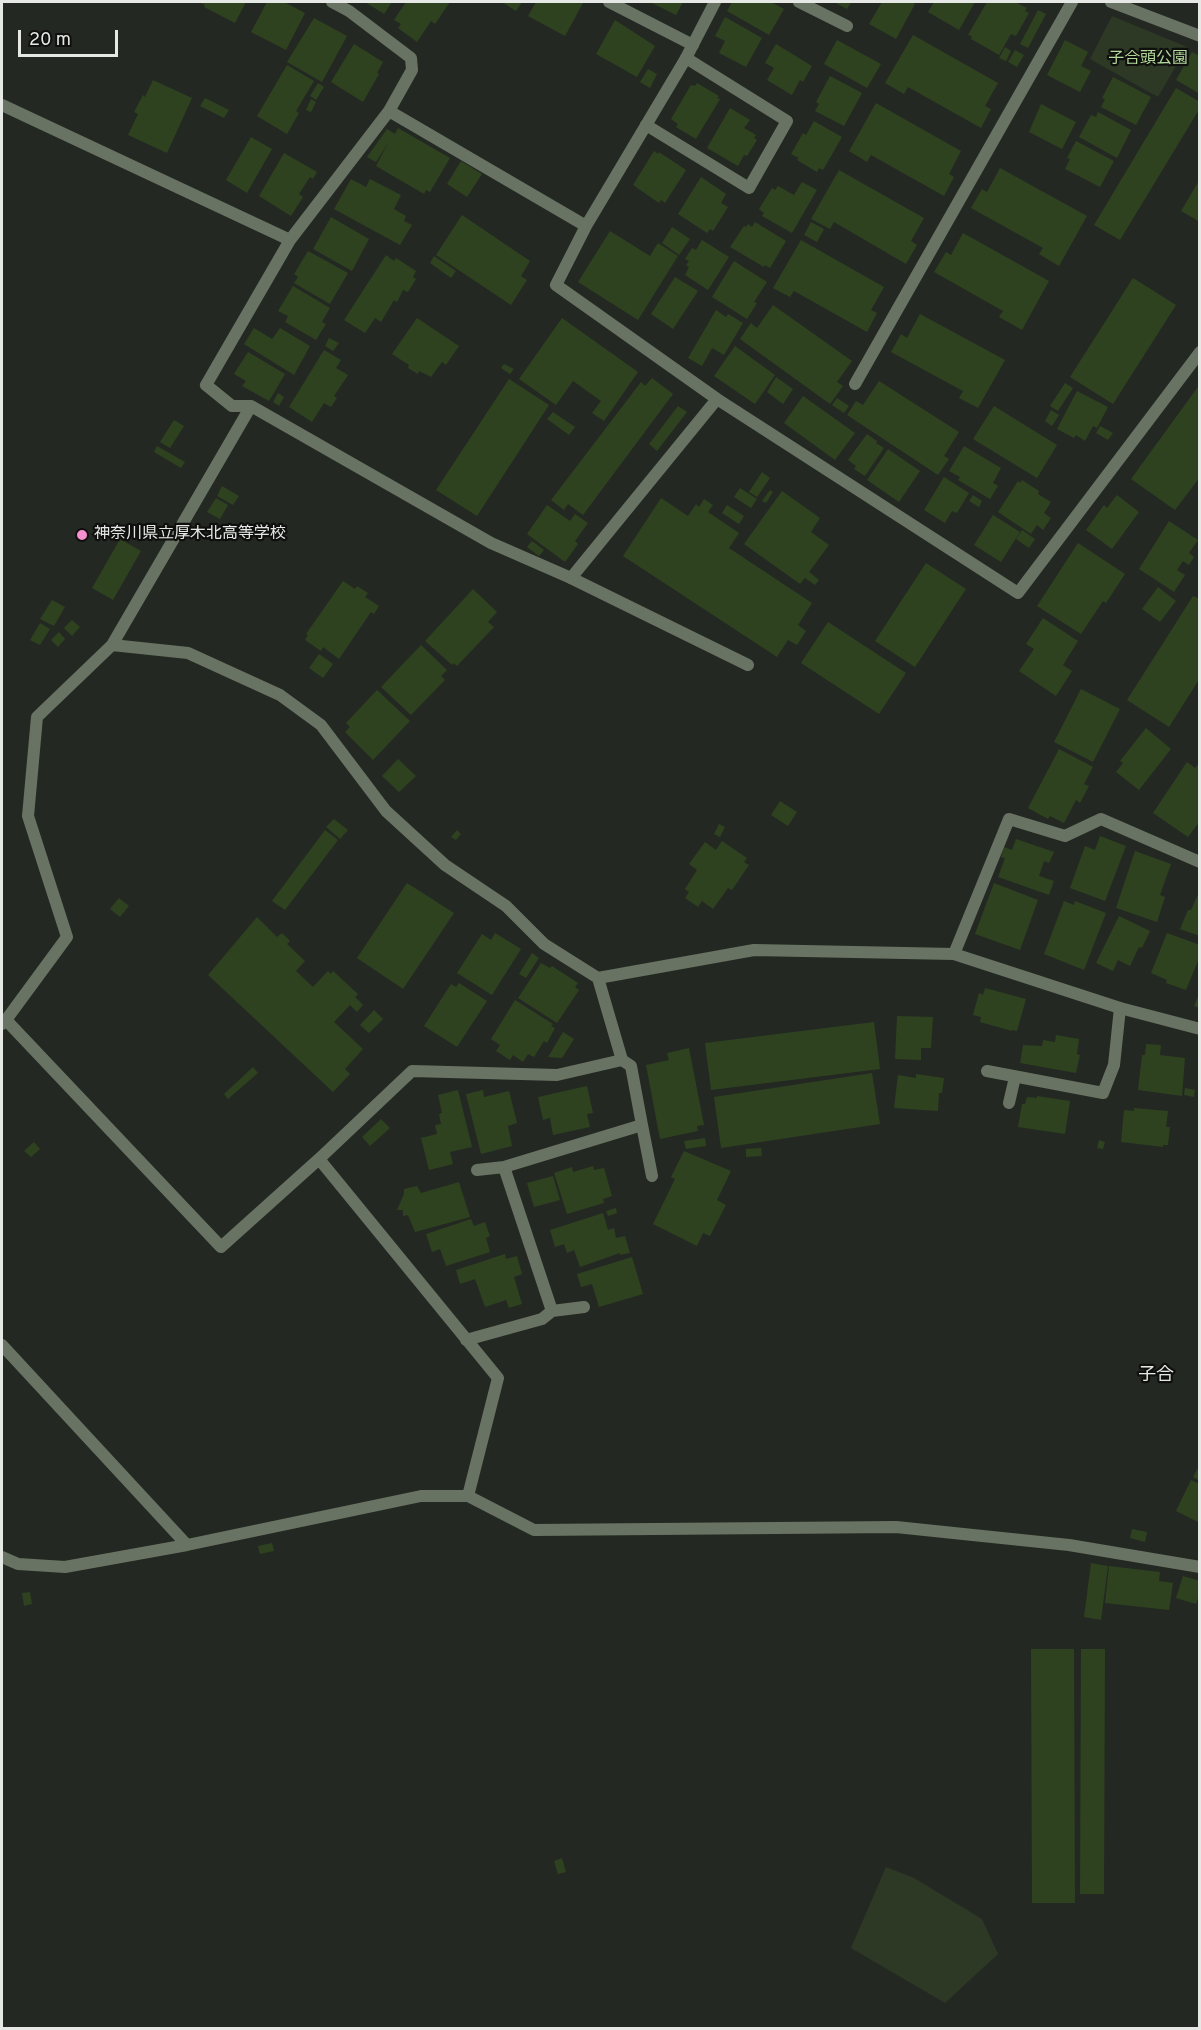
<!DOCTYPE html>
<meta charset="utf-8">
<style>
body{margin:0}
#map{position:relative;width:1201px;height:2030px;overflow:hidden;background:#242822;font-family:Overpass,sans-serif}
canvas{display:block}
.frame{position:absolute;inset:0;border:3px solid #e5e8e4;pointer-events:none}
.scale{position:absolute;left:18px;top:30px;width:100px;height:27px;box-sizing:border-box;border:3px solid #e5e8e4;border-top:0;padding-left:8px;font-size:18px;line-height:21px;white-space:nowrap;color:#e5e8e4;-webkit-text-stroke:4px #0f100e;paint-order:stroke}
</style>
<div id="map">
<canvas width="1201" height="2030"></canvas>
<div class="frame"></div>
<div class="scale">20 m</div>
</div>
<script>
const c = document.querySelector('canvas').getContext('2d');
c.lineJoin = 'round';
function fillPath(path, color) {
  c.fillStyle = color;
  c.fill(path, 'evenodd');
}
function toPath(rows) {
  const path = new Path2D();
  for (const r of rows) {
    path.moveTo(r[0], r[1]);
    for (let i = 2; i < r.length; i += 2) path.lineTo(r[i], r[i + 1]);
  }
  return path;
}
function trace(path, color, width, dash) {
  c.strokeStyle = color;
  c.lineWidth = width;
  c.lineCap = dash ? 'butt' : 'round';
  c.setLineDash(dash || []);
  c.stroke(path);
}
function write(font, color, halo, rows, align = 'center') {
  c.font = font + ' Overpass,"Noto Sans JP",sans-serif';
  c.lineWidth = 4.5;
  c.setLineDash([]);
  c.textBaseline = 'middle';
  c.strokeStyle = halo;
  c.fillStyle = color;
  for (const [text, x, y, turn = 0] of rows) {
    c.save();
    c.translate(x, y);
    c.rotate((+turn || 0) * Math.PI / 180);
    c.textAlign = isNaN(turn) ? turn : align;
    if (halo) c.strokeText(text, 0, 0);
    c.fillText(text, 0, 0);
    c.restore();
  }
}
fillPath(toPath([
 [1112,16,1187,47,1158,97,1090,59],
 [886,1867,914,1878,982,1919,998,1954,945,2003,851,1948]
]), '#2d3925');
fillPath(toPath([
 [198,2,246,2,235,23,204,7,205,5],
 [267,2,284,2,305,13,286,50,251,32],
 [365,2,392,2,384,14],
 [406,2,450,2,435,24,431,21,417,42,398,28,401,24,394,20],
 [502,2,522,2,516,11],
 [536,2,580,2,583,3,565,36,528,16],
 [650,2,683,2,676,15],
 [732,2,771,2,784,9,769,35,727,11],
 [834,2,851,2,847,9],
 [882,2,912,2,915,4,896,39,869,24],
 [934,2,975,2,959,30,928,12],
 [987,2,1015,2,1027,8,1025,11,1029,13,1016,36,1011,34,999,55,971,39,972,36,968,35],
 [1038,10,1046,14,1028,48,1020,44],
 [725,17,762,38,746,67,719,53,725,41,715,36],
 [314,18,347,36,322,82,287,62],
 [615,20,655,46,637,77,596,54],
 [913,35,998,83,985,106,991,109,981,128,908,87,904,94,885,83],
 [837,40,881,64,867,88,824,64],
 [1065,40,1088,52,1081,66,1091,71,1080,92,1047,75],
 [354,44,383,62,377,73,379,74,363,102,331,82],
 [776,44,812,66,803,82,800,80,792,95,767,80,774,68,765,63],
 [1005,47,1011,51,1006,61,999,58],
 [1015,50,1024,55,1017,67,1008,62],
 [1192,52,1200,56,1200,94,1176,80],
 [287,65,314,81,296,111,299,113,287,134,257,116],
 [648,69,657,74,650,88,640,82],
 [830,76,862,93,844,126,815,111,819,104,816,102],
 [1113,77,1151,97,1136,125,1101,107,1105,99,1102,98],
 [153,80,192,98,167,153,128,135,138,114,134,112,143,95,145,97],
 [318,83,324,87,316,100,310,96],
 [697,83,719,96,717,98,720,99,696,139,676,127,678,124,671,119,691,85,695,86],
 [1176,88,1200,102,1200,108,1120,240,1094,225],
 [205,98,229,110,224,118,200,106],
 [311,99,316,102,311,112,306,110],
 [876,103,961,151,949,174,954,177,944,196,871,155,867,162,849,151],
 [1041,104,1076,122,1062,149,1029,132],
 [730,108,750,120,744,128,756,135,754,138,757,140,747,156,744,155,738,166,707,148],
 [1098,112,1131,130,1117,158,1079,137,1091,115,1096,117],
 [814,121,842,137,823,170,819,168,817,172,797,160,799,158,791,154,803,133,806,135],
 [398,128,450,158,430,192,426,190,424,194,376,166,388,143,376,162,367,157,387,129,395,134],
 [251,137,272,149,247,193,226,180],
 [1076,141,1114,161,1100,187,1065,169,1070,159,1067,158],
 [654,151,658,154,659,152,686,170,665,203,661,200,659,203,633,185],
 [284,153,317,172,313,179,310,177,299,194,303,197,291,216,259,196],
 [461,161,482,174,467,197,447,184],
 [1000,168,1087,216,1059,266,1039,254,1043,248,971,208,982,189,987,192],
 [839,170,924,218,911,241,917,245,906,264,834,222,830,229,811,219],
 [701,177,726,194,721,203,728,207,713,231,710,229,707,233,678,214],
 [351,179,366,187,370,179,401,195,394,209,406,216,404,221,412,225,400,245,334,209],
 [1200,179,1200,222,1181,211],
 [802,182,817,190,792,233,762,216,764,213,759,209,772,188,775,190,778,186,794,195],
 [462,215,530,261,521,276,527,280,511,305,436,255],
 [331,217,369,239,352,271,313,249],
 [755,222,786,241,770,268,765,265,764,267,730,247,744,226,746,227,748,224,752,227],
 [811,222,824,229,817,242,804,235],
 [672,227,690,239,679,255,662,243],
 [610,231,650,256,658,243,678,256,638,320,578,282],
 [963,233,1049,281,1022,330,999,317,1003,311,934,272,946,252,951,255],
 [702,240,729,257,708,290,685,275,689,267,686,265,689,261,685,259,692,248,696,250],
 [801,240,884,287,871,310,877,313,867,332,794,291,790,297,773,288],
 [308,251,348,273,330,304,294,283,298,277,294,274],
 [386,255,394,261,396,258,416,271,413,277,416,279,408,292,403,290,397,302,394,300,381,322,375,318,365,333,344,320],
 [434,256,456,271,451,278,430,263],
 [734,261,767,282,754,302,757,303,747,319,712,297],
 [675,277,698,291,673,329,651,314],
 [1133,278,1176,305,1113,404,1070,377],
 [293,286,330,308,322,322,326,324,316,340,285,322,288,316,278,311],
 [773,305,852,361,837,382,843,386,830,404,740,339,751,323,757,328],
 [716,310,726,317,728,314,743,323,724,355,712,348,702,366,688,358],
 [920,314,1005,360,978,408,959,398,963,391,891,352,901,334,907,338],
 [417,318,459,346,446,365,442,362,431,377,419,371,418,374,408,368,409,365,392,354],
 [562,318,638,372,604,421,592,413,601,401,573,381,556,405,519,379],
 [254,328,272,339,280,328,310,346,294,375,244,344],
 [329,338,339,343,333,351,325,346],
 [735,346,775,375,755,404,714,376],
 [324,350,341,360,336,368,348,375,334,396,337,398,331,407,324,403,312,422,289,407],
 [248,352,285,374,269,401,242,386,246,381,234,374],
 [504,364,514,369,510,374,501,368],
 [776,377,793,389,783,404,767,392],
 [652,378,673,394,583,515,568,504,564,510,551,500,641,382,645,386],
 [509,379,549,405,477,516,436,490],
 [879,381,959,432,944,456,949,459,938,475,847,415,856,401,863,405],
 [1065,383,1073,388,1058,411,1050,406],
 [1200,384,1200,477,1175,510,1131,479],
 [1077,391,1108,407,1097,428,1093,426,1085,441,1076,435,1074,438,1057,429],
 [278,393,284,397,279,406,273,402],
 [803,396,855,433,835,460,784,423],
 [837,398,849,406,844,413,832,405],
 [678,406,687,412,657,451,649,444],
 [994,406,1057,445,1037,478,973,439],
 [1051,410,1059,415,1052,426,1045,421],
 [553,412,575,427,569,435,547,419],
 [174,420,184,426,170,448,160,442],
 [1100,426,1113,433,1108,440,1096,433],
 [867,434,877,441,876,443,884,448,865,476,854,469,856,466,848,460],
 [157,446,185,462,181,468,154,452],
 [964,446,1001,468,993,483,998,486,990,499,958,480,960,477,949,471],
 [888,449,920,471,899,502,867,480],
 [762,472,770,478,757,497,749,492],
 [944,477,969,493,957,513,952,511,945,523,924,510],
 [1022,480,1039,491,1038,494,1051,502,1044,513,1051,518,1043,530,1037,525,1031,534,998,512,1018,481,1020,483],
 [222,486,239,496,233,505,217,496],
 [740,488,757,499,751,508,734,497],
 [770,490,773,492,766,503,762,501],
 [782,491,820,518,811,532,829,545,809,572,819,580,815,585,805,578,800,584,744,544],
 [973,495,982,501,979,507,969,501],
 [1117,495,1139,512,1112,549,1086,530,1104,505,1107,508],
 [216,498,228,505,220,519,207,512],
 [661,498,688,516,696,504,699,507,704,499,713,505,708,512,739,533,729,548,812,603,798,625,806,631,797,645,788,640,777,657,623,556],
 [547,505,570,521,575,514,588,523,575,541,578,544,565,562,527,534],
 [727,505,744,516,739,524,722,513],
 [993,515,1020,532,1001,562,974,545],
 [1169,521,1198,540,1189,553,1194,557,1189,565,1183,561,1177,570,1185,575,1174,592,1139,569],
 [1022,530,1035,539,1029,548,1016,539],
 [120,539,141,551,113,600,92,588],
 [532,541,544,550,539,556,527,547],
 [1078,543,1125,574,1106,603,1103,601,1081,634,1037,606],
 [926,563,966,589,915,667,875,641],
 [343,581,355,589,357,586,368,593,365,597,379,606,374,614,371,612,339,659,323,647,321,651,305,640,308,635,306,634],
 [1158,587,1176,601,1160,622,1142,609],
 [473,589,497,612,488,622,494,627,457,666,454,663,452,665,425,641],
 [1193,596,1200,599,1200,678,1169,727,1127,700],
 [52,600,65,607,54,626,40,619],
 [1043,618,1078,641,1063,665,1072,671,1056,696,1019,671,1034,649,1026,644],
 [72,620,80,627,72,636,64,628],
 [828,622,906,673,879,714,801,663],
 [40,623,50,629,40,645,30,640],
 [59,632,65,639,58,647,51,640],
 [421,645,447,670,441,676,445,680,411,715,381,687],
 [319,654,333,664,323,678,309,668],
 [1081,689,1120,709,1093,762,1054,742],
 [377,690,410,721,373,760,345,732,350,727,346,723],
 [1146,728,1171,749,1139,790,1116,772,1123,763,1120,761],
 [1059,749,1093,767,1084,784,1089,786,1080,803,1076,800,1064,823,1050,816,1048,819,1028,808],
 [398,759,416,776,399,792,382,776],
 [1187,762,1195,768,1200,762,1200,821,1188,837,1153,813],
 [780,801,797,812,788,826,771,815],
 [334,819,348,830,340,839,326,827],
 [719,824,725,827,720,837,714,834],
 [325,830,338,840,285,910,272,901],
 [457,830,461,834,456,840,451,837],
 [1100,836,1126,846,1105,901,1070,888,1085,846,1095,850],
 [1016,839,1054,852,1049,863,1044,861,1039,876,1054,881,1049,895,998,877,1005,858,1001,857,1004,847,1012,850],
 [722,841,747,858,744,862,749,865,732,890,728,888,713,909,702,901,698,907,685,898,689,892,685,889,697,870,689,864,705,842,716,850],
 [1135,851,1171,864,1160,895,1165,897,1157,922,1116,908],
 [407,883,454,913,403,989,357,958],
 [994,883,1038,900,1020,950,975,934],
 [1200,890,1200,936,1180,929,1188,910,1191,910],
 [119,898,129,906,120,917,110,909],
 [1064,901,1074,905,1075,901,1106,913,1084,970,1044,954],
 [1119,916,1150,931,1142,948,1139,947,1130,966,1118,960,1113,971,1096,963],
 [257,917,277,937,282,933,290,941,287,944,305,961,296,971,313,987,328,971,331,974,333,971,358,994,355,997,363,1005,357,1012,350,1005,334,1022,363,1049,345,1069,350,1074,333,1092,208,975],
 [495,933,521,949,492,995,457,973,482,934,491,940],
 [1167,933,1200,945,1200,956,1186,990,1166,983,1167,980,1151,973],
 [532,953,539,958,526,978,519,974],
 [541,963,550,968,552,966,578,983,575,987,579,990,557,1023,518,998],
 [459,983,487,1001,457,1047,424,1026,451,984,456,987],
 [985,988,1026,999,1017,1031,1012,1030,1012,1031,980,1022,981,1017,973,1015,979,993,983,995],
 [1200,992,1200,1008,1194,1006],
 [515,1000,553,1024,551,1026,555,1028,547,1043,544,1041,534,1057,528,1054,523,1062,513,1055,510,1060,496,1051,500,1045,491,1039],
 [374,1010,383,1019,369,1033,360,1025],
 [897,1016,933,1017,931,1048,921,1048,921,1060,895,1059],
 [874,1022,880,1069,711,1090,705,1043],
 [563,1032,574,1039,562,1058,548,1057],
 [1056,1035,1079,1039,1077,1054,1080,1055,1076,1073,1020,1063,1023,1045,1042,1046,1043,1040,1055,1042],
 [1146,1044,1161,1045,1160,1055,1185,1058,1182,1096,1138,1090,1142,1055,1145,1055],
 [689,1048,704,1125,697,1126,698,1131,660,1139,646,1065,669,1060,667,1053],
 [253,1067,258,1073,228,1099,224,1094],
 [872,1073,880,1124,721,1148,714,1097],
 [916,1074,944,1078,942,1093,939,1093,938,1111,894,1108,898,1075,916,1078],
 [587,1086,593,1113,587,1114,590,1127,553,1135,550,1118,543,1120,538,1097],
 [1185,1088,1195,1090,1194,1097,1184,1095],
 [458,1090,472,1147,450,1152,453,1164,429,1170,421,1138,437,1134,435,1125,441,1124,439,1114,442,1113,438,1095],
 [483,1090,484,1097,509,1091,517,1123,508,1126,512,1146,481,1154,466,1094],
 [1037,1096,1070,1101,1065,1134,1018,1127,1022,1104,1025,1104,1027,1097,1037,1098],
 [1134,1108,1168,1111,1166,1127,1170,1127,1168,1145,1163,1145,1163,1147,1121,1142,1124,1110,1134,1111],
 [381,1119,390,1128,370,1146,362,1137],
 [705,1138,706,1146,686,1149,684,1141],
 [1099,1140,1105,1142,1103,1149,1097,1148],
 [34,1142,40,1149,31,1157,24,1151],
 [761,1148,762,1156,746,1157,746,1149],
 [684,1151,731,1171,717,1200,726,1205,710,1236,703,1233,697,1246,653,1224,675,1179,671,1177],
 [593,1166,594,1170,604,1168,612,1196,603,1199,604,1203,567,1214,554,1173,572,1167,573,1172],
 [553,1176,560,1200,534,1207,527,1183],
 [459,1182,470,1217,415,1232,408,1215,403,1216,403,1210,397,1210,404,1194,404,1189,417,1186,421,1193],
 [616,1208,617,1213,608,1216,606,1211],
 [603,1213,608,1230,614,1228,616,1238,625,1236,630,1253,620,1255,620,1253,580,1267,574,1250,567,1253,564,1244,555,1247,550,1230],
 [471,1219,474,1226,485,1222,490,1236,486,1238,490,1252,446,1266,440,1249,432,1252,426,1234],
 [505,1254,506,1259,517,1256,522,1274,514,1277,522,1304,509,1308,506,1300,485,1307,475,1279,460,1284,456,1270],
 [632,1257,643,1294,599,1307,592,1284,581,1287,577,1274],
 [1200,1464,1200,1481,1193,1477],
 [1191,1480,1200,1484,1200,1523,1176,1511],
 [1132,1529,1147,1532,1145,1542,1130,1538],
 [272,1543,274,1551,260,1554,258,1546],
 [1091,1563,1108,1566,1101,1620,1084,1617],
 [1109,1566,1160,1572,1159,1581,1173,1583,1169,1610,1105,1603],
 [1183,1576,1200,1581,1200,1592,1196,1604,1176,1598],
 [30,1592,32,1604,24,1606,22,1593],
 [1031,1649,1074,1649,1075,1903,1032,1903],
 [1081,1649,1105,1649,1104,1894,1080,1894],
 [562,1858,566,1872,558,1874,554,1861]
]), '#2e4220');
trace(toPath([
 [609,2,693,45],
 [799,2,847,26],
 [646,125,749,188,787,121,686,58],
 [571,578,748,665],
 [954,954,1009,819,1065,836,1101,819,1200,862],
 [987,1071,1103,1093,1114,1065,1120,1008],
 [1009,1103,1015,1077]
]), '#697363', 12);
trace(toPath([
 [332,2,349,11,411,58,412,70,389,111,586,226],
 [715,2,686,58,586,226,556,285,717,399,1018,593,1200,352],
 [1111,2,1200,36],
 [2,105,290,240,206,385,232,406,251,406,491,543,571,578,717,399],
 [290,240,389,111],
 [855,384,1072,2],
 [598,978,754,950,954,954,1120,1008,1200,1029],
 [6,1020,221,1247,319,1159,412,1071,557,1075,622,1060,598,978,544,944,506,906,445,865,386,811,321,725,280,695,188,653,112,645],
 [2,1024,6,1020,67,937,28,816,37,717,112,645,251,406],
 [642,1125,652,1176],
 [477,1170,504,1167],
 [552,1311,584,1307],
 [466,1340,542,1319,552,1311,504,1167,642,1125,631,1066,622,1060],
 [2,1345,187,1545],
 [468,1496,534,1530,896,1527,1069,1545,1200,1567],
 [2,1557,18,1564,65,1567,187,1545,421,1496,468,1496,498,1378,319,1159]
]), '#697363', 12);
for (const [x, y, r, color] of [
 [82,535,6,"#f690cf"]
]) {
  const dot = new Path2D();
  dot.arc(x, y, r, 0, 2 * Math.PI);
  c.fillStyle = color;
  c.fill(dot);
  trace(dot, '#0f100e', 2);
}
write('16px', '#b2d79a', '#0f100e', [
 ["子合頭公園",1148,60]
]);
write('16px', '#e5e8e4', '#0f100e', [
 ["神奈川県立厚木北高等学校",94,535]
], 'left');
write('18px', '#e5e8e4', '#0f100e', [
 ["子合",1156,1376]
]);
</script>
